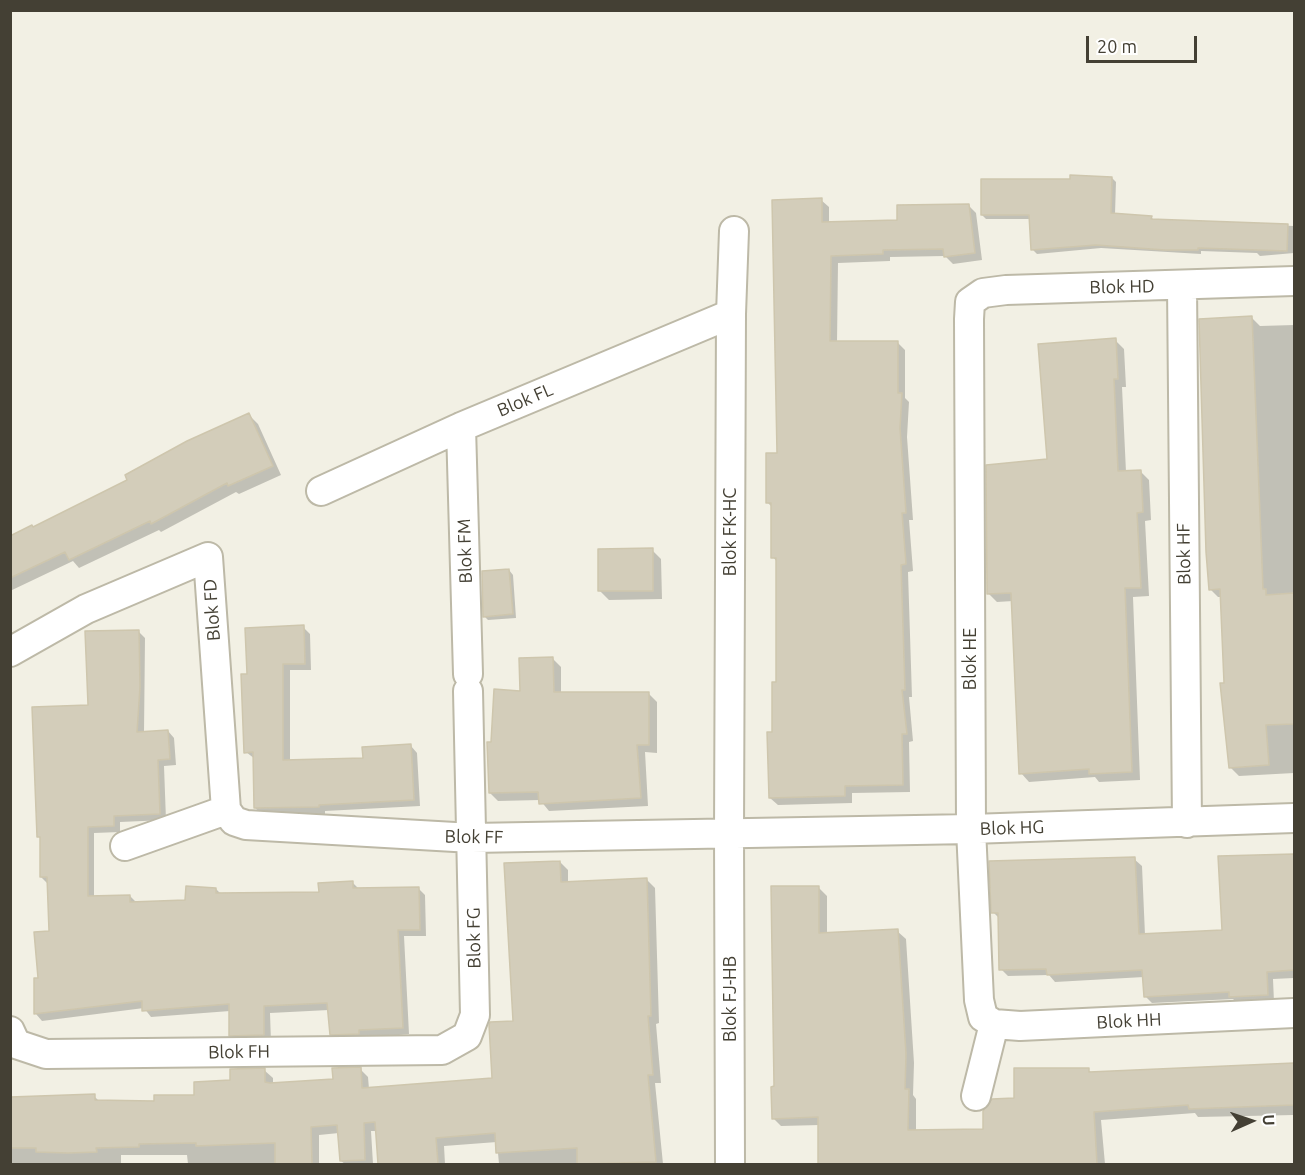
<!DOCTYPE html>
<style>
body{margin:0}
#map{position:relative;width:1305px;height:1175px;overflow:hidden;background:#f2f0e4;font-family:Ubuntu,sans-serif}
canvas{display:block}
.frame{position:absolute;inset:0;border:12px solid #444034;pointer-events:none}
.north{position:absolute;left:1221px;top:1091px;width:60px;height:60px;-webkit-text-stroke:4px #fff;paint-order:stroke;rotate:87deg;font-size:16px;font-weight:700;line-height:24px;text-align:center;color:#444034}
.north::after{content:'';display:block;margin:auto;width:21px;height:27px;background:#444034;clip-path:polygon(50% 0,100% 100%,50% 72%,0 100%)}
.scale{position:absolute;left:1086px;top:36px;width:111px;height:27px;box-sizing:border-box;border:3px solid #444034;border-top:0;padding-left:8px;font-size:18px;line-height:21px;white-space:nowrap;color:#444034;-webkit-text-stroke:4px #fff;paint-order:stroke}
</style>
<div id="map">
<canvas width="1305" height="1175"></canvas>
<div class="frame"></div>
<div class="north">U</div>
<div class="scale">20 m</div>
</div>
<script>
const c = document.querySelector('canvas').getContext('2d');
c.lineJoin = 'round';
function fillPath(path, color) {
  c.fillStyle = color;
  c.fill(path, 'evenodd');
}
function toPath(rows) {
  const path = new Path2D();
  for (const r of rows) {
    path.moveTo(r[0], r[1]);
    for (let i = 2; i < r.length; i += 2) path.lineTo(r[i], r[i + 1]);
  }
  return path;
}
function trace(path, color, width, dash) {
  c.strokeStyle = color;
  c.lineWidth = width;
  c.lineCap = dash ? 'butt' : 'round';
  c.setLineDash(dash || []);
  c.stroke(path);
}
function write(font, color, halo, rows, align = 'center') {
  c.font = font + ' Ubuntu,sans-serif';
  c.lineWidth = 4.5;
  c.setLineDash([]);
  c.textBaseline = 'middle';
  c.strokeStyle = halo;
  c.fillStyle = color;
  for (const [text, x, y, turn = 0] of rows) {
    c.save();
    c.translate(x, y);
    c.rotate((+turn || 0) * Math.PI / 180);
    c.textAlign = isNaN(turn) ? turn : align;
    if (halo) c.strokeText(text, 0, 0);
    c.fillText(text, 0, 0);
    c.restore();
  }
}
fillPath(toPath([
 [1112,178,1116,182,1115,214,1151,217,1154,220,1294,226,1294,253,1260,256,1257,253,1201,251,1201,254,1101,248,1037,254,1033,250,1031,219,986,219,982,215,1072,180],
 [821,200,829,207,829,224,899,221,968,205,976,213,982,260,953,264,945,256,890,257,890,261,838,263,837,343,898,343,905,350,905,398,909,402,907,437,913,520,909,520,913,571,908,572,912,697,909,697,913,741,909,742,910,792,852,793,852,803,778,805,770,798,777,684,777,562,773,557,772,507,767,502,779,454],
 [1251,317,1260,326,1294,325,1294,773,1239,776,1230,767,1222,597,1218,597,1210,589],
 [1115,340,1124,349,1126,387,1122,387,1126,472,1140,471,1149,480,1151,520,1145,521,1149,596,1133,597,1140,780,1099,782,1095,777,1029,782,1021,773,1013,601,997,602,988,593,1049,460],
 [249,415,258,424,281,475,239,494,236,492,161,532,159,530,79,568,73,561,10,591,10,538,129,480],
 [652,550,661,559,662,599,609,600,600,591],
 [509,570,513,575,516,618,488,620,484,616],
 [303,627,310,634,311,670,290,670,290,761,364,760,411,746,417,753,420,806,325,811,325,814,262,814,255,808,255,759,246,752,249,675],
 [138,631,145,638,144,733,168,731,174,738,176,765,164,766,166,820,120,822,120,832,94,833,94,897,130,896,137,903,186,902,216,889,221,894,321,894,352,882,359,889,418,888,425,895,426,936,404,936,409,1034,338,1041,331,1034,329,1010,270,1013,271,1042,238,1042,231,1035,230,1011,151,1017,144,1008,42,1021,36,1014,39,979,51,932,48,884,41,877,42,840,38,836,90,707],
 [553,659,561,667,561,693,649,694,657,702,657,753,645,752,648,806,549,811,540,800,498,801,490,793,493,744,521,692],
 [1294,856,1294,978,1273,979,1274,1002,1238,1004,1233,999,1152,1003,1145,996,1144,977,1055,982,1049,975,1008,976,1001,969,1000,919,993,912,1134,859,1142,866,1145,935,1224,931,1220,858],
 [560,862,568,870,568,883,647,880,655,888,659,1023,656,1024,661,1083,655,1083,663,1164,499,1164,497,1142,444,1146,445,1164,379,1164,377,1131,371,1131,373,1164,345,1164,341,1161,339,1133,319,1135,319,1164,188,1164,187,1155,121,1155,121,1164,10,1164,10,1098,94,1096,100,1102,155,1102,196,1096,264,1070,273,1078,273,1084,335,1081,360,1069,368,1077,369,1089,493,1079,515,1023],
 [818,887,827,896,827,935,897,931,906,939,914,1063,913,1095,916,1099,916,1132,985,1130,1016,1100,1088,1070,1092,1073,1294,1064,1294,1115,1198,1117,1195,1113,1101,1120,1105,1164,820,1164,820,1125,781,1126,773,1118,775,1088]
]), '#0003');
const building = toPath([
 [1070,175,1112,177,1111,213,1152,216,1151,219,1288,224,1287,251,1198,248,1198,250,1165,250,1096,245,1031,250,1029,215,981,215,981,179,1070,179,1070,175],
 [822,198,822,222,897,220,897,205,969,204,975,253,944,257,943,249,883,250,883,254,831,256,830,341,898,341,898,393,902,393,900,428,906,513,902,513,906,564,901,565,905,690,902,690,907,734,902,734,903,785,845,786,845,796,769,798,767,732,772,732,772,682,776,682,776,558,771,558,771,503,766,503,766,453,777,453,772,200,822,198],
 [1252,316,1263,589,1266,589,1266,595,1294,593,1294,724,1266,725,1269,765,1229,768,1220,683,1224,683,1220,589,1209,590,1206,552,1199,319,1252,316],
 [1116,338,1118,379,1114,379,1118,471,1141,470,1143,512,1137,513,1141,588,1125,588,1132,772,1089,774,1089,769,1019,774,1011,593,987,594,986,465,1047,459,1038,344,1116,338],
 [249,413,273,466,228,486,227,483,151,524,150,521,69,560,65,552,10,578,10,536,32,525,33,527,127,480,125,475,187,441,249,413],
 [653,548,653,591,598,591,598,549,653,548],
 [509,569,513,614,483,617,482,571,509,569],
 [304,625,305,664,283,664,283,760,363,758,362,747,411,744,414,800,319,805,319,807,254,808,253,752,244,753,241,674,247,674,245,628,304,625],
 [139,630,140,687,137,732,168,730,170,759,158,760,160,814,114,816,114,826,88,827,88,896,130,895,130,902,185,900,186,886,216,888,216,893,319,892,318,883,353,881,353,888,419,887,420,930,398,930,403,1028,359,1030,359,1034,330,1035,327,1003,264,1006,264,1035,229,1036,229,1004,142,1011,142,1001,34,1014,34,978,38,978,34,932,49,931,47,877,40,877,40,837,37,837,32,707,88,705,85,631,139,630],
 [553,657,554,692,649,692,649,745,637,745,641,798,539,804,538,792,489,793,487,742,491,742,494,689,520,691,519,658,553,657],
 [1294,854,1294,970,1267,972,1268,995,1229,997,1229,992,1144,997,1142,970,1047,975,1046,969,999,970,998,913,991,913,989,861,1135,857,1139,934,1222,930,1218,856,1294,854],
 [560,861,561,882,647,878,651,1016,648,1016,653,1075,648,1075,656,1162,577,1164,577,1148,496,1153,495,1133,436,1138,438,1164,378,1164,375,1122,364,1123,365,1160,340,1161,337,1125,311,1127,312,1164,275,1164,275,1143,196,1146,196,1143,139,1144,139,1147,96,1148,97,1152,68,1153,36,1152,36,1148,10,1148,10,1097,95,1094,95,1100,154,1101,154,1095,194,1095,194,1082,230,1080,230,1069,265,1068,265,1082,270,1083,333,1079,332,1068,361,1067,362,1088,492,1078,489,1025,490,1022,513,1021,504,863,560,861],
 [771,886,819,886,819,933,898,929,906,1054,905,1089,909,1089,908,1130,983,1129,983,1111,992,1099,1014,1098,1014,1068,1089,1068,1089,1072,1294,1063,1294,1105,1189,1109,1188,1105,1094,1112,1097,1164,818,1164,818,1117,772,1119,771,1087,774,1086,771,886]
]);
fillPath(building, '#d3cdba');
trace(building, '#cec6ad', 1.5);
const street = toPath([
 [1294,281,1006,290,983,293,970,302,969,319,971,829,979,1000,983,1017,994,1024,1020,1026,1294,1013],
 [1182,286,1187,823],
 [461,427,468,674],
 [321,491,461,427,731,314],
 [10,652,86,609,208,557,226,810],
 [226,810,234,821,246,825,472,838,971,829,1294,818],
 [125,846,226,810],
 [10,1031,16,1044,46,1054,442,1050,467,1036,475,1015,468,691],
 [976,1096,994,1024],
 [730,1164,729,833,731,314,734,231]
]);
trace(street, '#bdb9a7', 32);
trace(street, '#fff', 28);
write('18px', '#444034', '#fff', [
 ["Blok HD",1122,287,-1],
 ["Blok FL",525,400,-23],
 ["Blok FK-HC",730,532,-90],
 ["Blok FM",465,551,-92],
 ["Blok HF",1184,554,-91],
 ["Blok FD",212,610,-94],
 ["Blok HE",970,659,-90],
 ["Blok HG",1012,828,-2],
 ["Blok FF",474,837,1],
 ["Blok FG",474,938,-91],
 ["Blok FJ-HB",730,999,-90],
 ["Blok HH",1129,1021,-3],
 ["Blok FH",239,1052,-1]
]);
</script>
